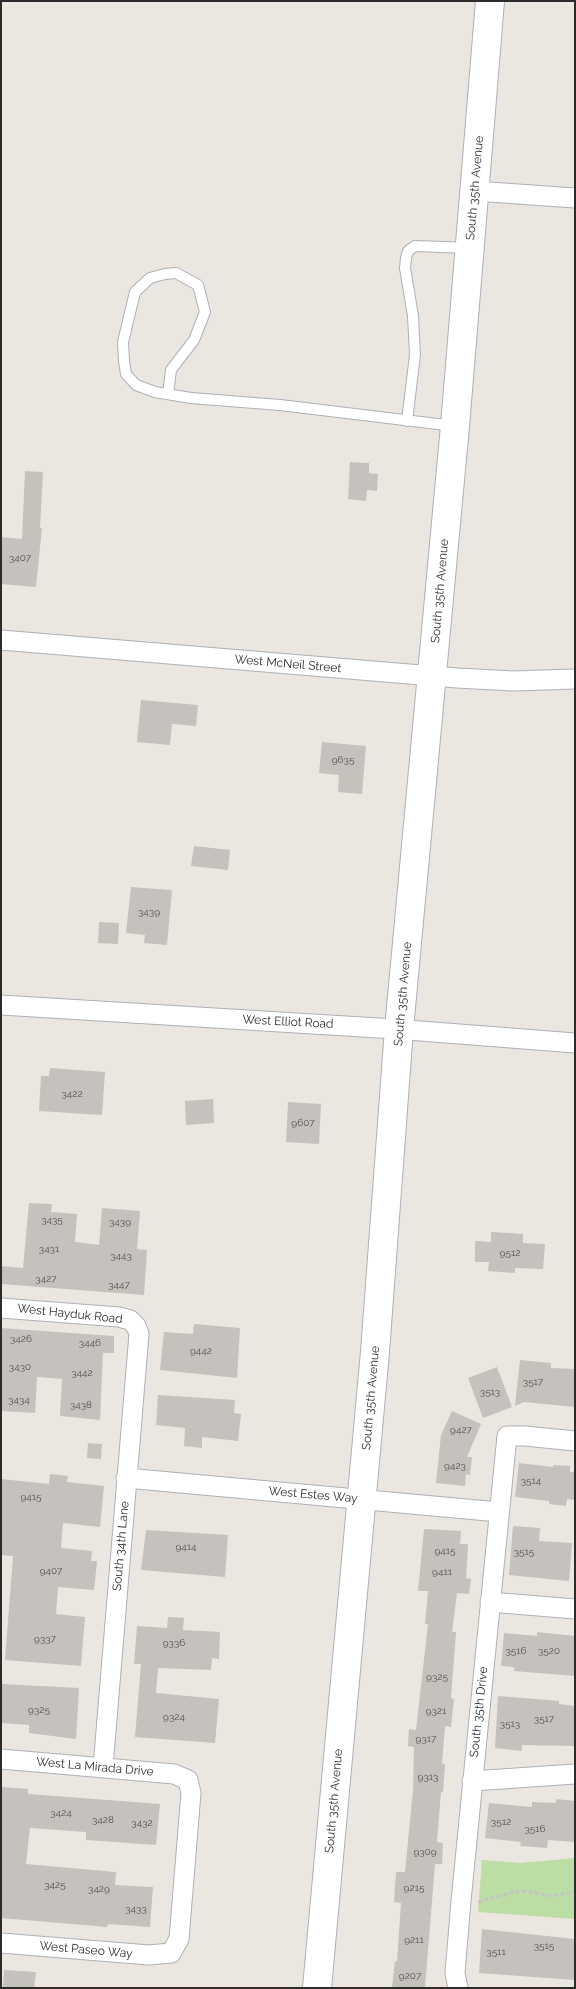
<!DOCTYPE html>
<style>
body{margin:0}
#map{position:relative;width:576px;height:1989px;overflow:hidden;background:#ece6e1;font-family:Raleway,sans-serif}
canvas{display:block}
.frame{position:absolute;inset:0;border:2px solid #2c2c2c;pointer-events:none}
</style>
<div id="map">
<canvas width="576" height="1989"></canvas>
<div class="frame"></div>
</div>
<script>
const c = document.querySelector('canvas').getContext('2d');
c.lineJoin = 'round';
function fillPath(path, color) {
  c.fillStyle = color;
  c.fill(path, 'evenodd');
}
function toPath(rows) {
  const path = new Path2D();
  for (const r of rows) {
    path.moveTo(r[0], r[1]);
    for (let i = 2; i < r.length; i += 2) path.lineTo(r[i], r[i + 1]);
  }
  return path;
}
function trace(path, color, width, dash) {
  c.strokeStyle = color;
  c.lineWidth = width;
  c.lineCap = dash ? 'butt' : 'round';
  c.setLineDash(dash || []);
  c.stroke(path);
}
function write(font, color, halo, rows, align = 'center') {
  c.font = font + ' Raleway,sans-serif';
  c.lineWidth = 4.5;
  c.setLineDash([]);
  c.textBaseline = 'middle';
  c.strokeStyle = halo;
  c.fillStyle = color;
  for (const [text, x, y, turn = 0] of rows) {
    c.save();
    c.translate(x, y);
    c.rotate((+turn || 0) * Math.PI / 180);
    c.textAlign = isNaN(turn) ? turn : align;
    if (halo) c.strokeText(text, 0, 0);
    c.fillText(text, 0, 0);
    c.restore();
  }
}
fillPath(toPath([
 [575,1858,575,1919,478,1912,482,1860,520,1863]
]), '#bcdda3');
fillPath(toPath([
 [350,462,369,463,369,473,378,474,377,491,367,490,366,501,348,499],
 [25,471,43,472,40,528,42,528,36,587,1,584,1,537,22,539],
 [141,700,198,705,196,726,172,724,170,745,137,742],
 [322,742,366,746,362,794,338,792,339,775,319,773],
 [194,846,230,850,228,870,191,866],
 [131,887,172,890,167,945,144,943,145,935,126,933],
 [99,922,119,923,118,944,98,943],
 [50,1068,105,1072,102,1115,39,1111,41,1076,49,1076],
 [213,1099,214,1123,186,1125,185,1101],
 [288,1102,321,1104,319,1144,286,1142],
 [29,1203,52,1204,51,1212,77,1214,75,1242,99,1245,102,1208,140,1211,137,1249,147,1250,144,1295,1,1284,1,1266,23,1268],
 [491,1232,523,1234,523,1243,545,1244,543,1269,515,1268,515,1273,488,1271,489,1262,475,1262,475,1241,491,1242],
 [194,1324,240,1328,237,1378,160,1370,164,1332,193,1334],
 [1,1328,114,1336,114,1353,103,1353,100,1420,60,1416,62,1379,37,1377,35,1413,1,1411],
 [520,1360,551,1363,551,1368,575,1369,575,1407,524,1402,515,1406],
 [497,1367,512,1407,483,1418,468,1378],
 [158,1395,235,1400,234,1413,241,1414,238,1441,202,1437,202,1448,184,1446,185,1428,156,1425],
 [452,1411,481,1424,467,1457,472,1457,470,1475,466,1474,465,1486,436,1483,441,1435],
 [88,1443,102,1444,101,1459,87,1458],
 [519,1463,553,1467,553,1465,570,1466,570,1472,575,1472,575,1500,567,1499,566,1506,549,1504,549,1501,515,1497],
 [50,1474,68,1476,67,1482,104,1486,100,1527,63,1523,61,1548,92,1551,91,1561,97,1561,94,1590,58,1587,56,1614,85,1617,81,1666,5,1660,13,1556,1,1555,1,1479,49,1484],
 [513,1526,540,1528,539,1541,572,1543,569,1581,509,1575],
 [424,1529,461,1531,460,1544,468,1544,466,1578,471,1579,469,1594,457,1593,452,1632,456,1632,451,1698,454,1699,451,1727,445,1726,442,1764,445,1764,443,1792,441,1792,437,1842,443,1843,442,1864,435,1864,425,1988,392,1988,395,1961,397,1962,401,1903,394,1902,396,1872,405,1872,413,1790,414,1747,408,1746,409,1729,416,1730,428,1624,425,1624,428,1591,418,1591],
 [146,1530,228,1535,225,1577,141,1570],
 [168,1617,184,1618,183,1630,220,1632,219,1659,212,1658,211,1670,158,1668,156,1693,219,1699,215,1743,135,1737,141,1664,134,1664,137,1626,167,1628],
 [537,1632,575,1636,575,1676,514,1671,514,1667,501,1666,504,1633,537,1636],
 [2,1684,79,1688,76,1739,29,1733,29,1725,1,1723],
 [498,1696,559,1701,559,1704,575,1706,575,1746,522,1745,522,1751,495,1748],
 [2,1787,28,1789,28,1794,160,1804,156,1845,86,1840,86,1832,30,1828,26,1864,116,1872,115,1885,153,1887,150,1927,108,1924,107,1927,1,1918],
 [556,1799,575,1801,575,1842,548,1840,547,1848,520,1846,521,1842,485,1838,489,1803,532,1807,532,1802,556,1803],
 [482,1929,575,1939,575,1980,479,1973],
 [4,1970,36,1972,34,1988,3,1988]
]), '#c5c1bc');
const lane = toPath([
 [168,394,171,370,194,340,205,312,198,285,176,273,165,274,150,278,135,292,123,342,124,361,126,374,136,385,155,392,191,398,280,405,454,426],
 [407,421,415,355,413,316,405,268,406,258,408,251,415,246,469,248]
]);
const street = toPath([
 [475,191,575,198],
 [1,640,457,678,513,681,575,679],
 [1,1005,395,1029,575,1043],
 [1,1308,119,1317,130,1320,136,1326,139,1334,103,1767],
 [126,1478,499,1512],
 [490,1602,575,1609],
 [1,1759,174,1774,188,1780,191,1793,179,1939,171,1953,149,1955,1,1943],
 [472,1781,575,1774],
 [458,1988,455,1973,461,1901,507,1436,525,1436,575,1441]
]);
const secondary = toPath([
 [317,1988,375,1352,399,1029,455,426,490,1]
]);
trace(lane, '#adb0b7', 12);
trace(street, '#adb0b7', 21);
trace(secondary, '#adb0b7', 30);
trace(toPath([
 [478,1902,514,1892,525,1891,552,1896,575,1892]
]), '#c4c4c4', 3, [4, 2.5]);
trace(lane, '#fff', 10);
trace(street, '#fff', 19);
trace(secondary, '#fff', 28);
write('10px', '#525150', null, [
 ["3407",20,558],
 ["9635",343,760],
 ["3439",149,912],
 ["3422",72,1094],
 ["9607",303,1123],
 ["3435",52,1220],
 ["3439",120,1222],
 ["3431",49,1249],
 ["9512",510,1253],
 ["3443",121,1256],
 ["3427",46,1279],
 ["3447",119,1285],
 ["3426",21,1339],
 ["3446",90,1343],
 ["9442",201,1351],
 ["3430",20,1367],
 ["3442",82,1373],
 ["3517",533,1382],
 ["3513",490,1392],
 ["3434",19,1400],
 ["3438",81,1405],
 ["9427",461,1430],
 ["9423",455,1466],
 ["3514",531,1481],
 ["9415",31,1497],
 ["9414",186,1547],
 ["9415",445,1551],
 ["3515",524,1552],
 ["9407",51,1571],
 ["9411",442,1572],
 ["9337",45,1639],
 ["9336",174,1643],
 ["3516",516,1651],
 ["3520",549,1651],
 ["9325",437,1677],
 ["9325",39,1710],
 ["9321",436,1711],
 ["9324",174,1717],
 ["3517",544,1719],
 ["3513",510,1724],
 ["9317",426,1739],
 ["9313",428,1777],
 ["3424",61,1813],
 ["3428",103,1820],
 ["3512",501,1822],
 ["3432",142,1823],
 ["3516",535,1829],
 ["9309",425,1852],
 ["3425",55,1885],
 ["9215",414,1888],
 ["3429",99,1889],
 ["3433",136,1909],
 ["9211",414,1940],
 ["3515",544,1946],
 ["3511",496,1952],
 ["9207",410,1976]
]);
write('12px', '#2c2c2c', '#fff', [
 ["South 35th Avenue",475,188,-85],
 ["South 35th Avenue",440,591,-85],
 ["West McNeil Street",288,664,5],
 ["South 35th Avenue",403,994,-85],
 ["West Elliot Road",288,1022,3],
 ["West Hayduk Road",70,1314,6],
 ["South 35th Avenue",371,1398,-85],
 ["West Estes Way",313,1495,5],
 ["South 34th Lane",121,1546,-85],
 ["South 35th Drive",479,1712,-84],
 ["West La Mirada Drive",95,1767,5],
 ["South 35th Avenue",334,1801,-85],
 ["West Paseo Way",86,1950,5]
]);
</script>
